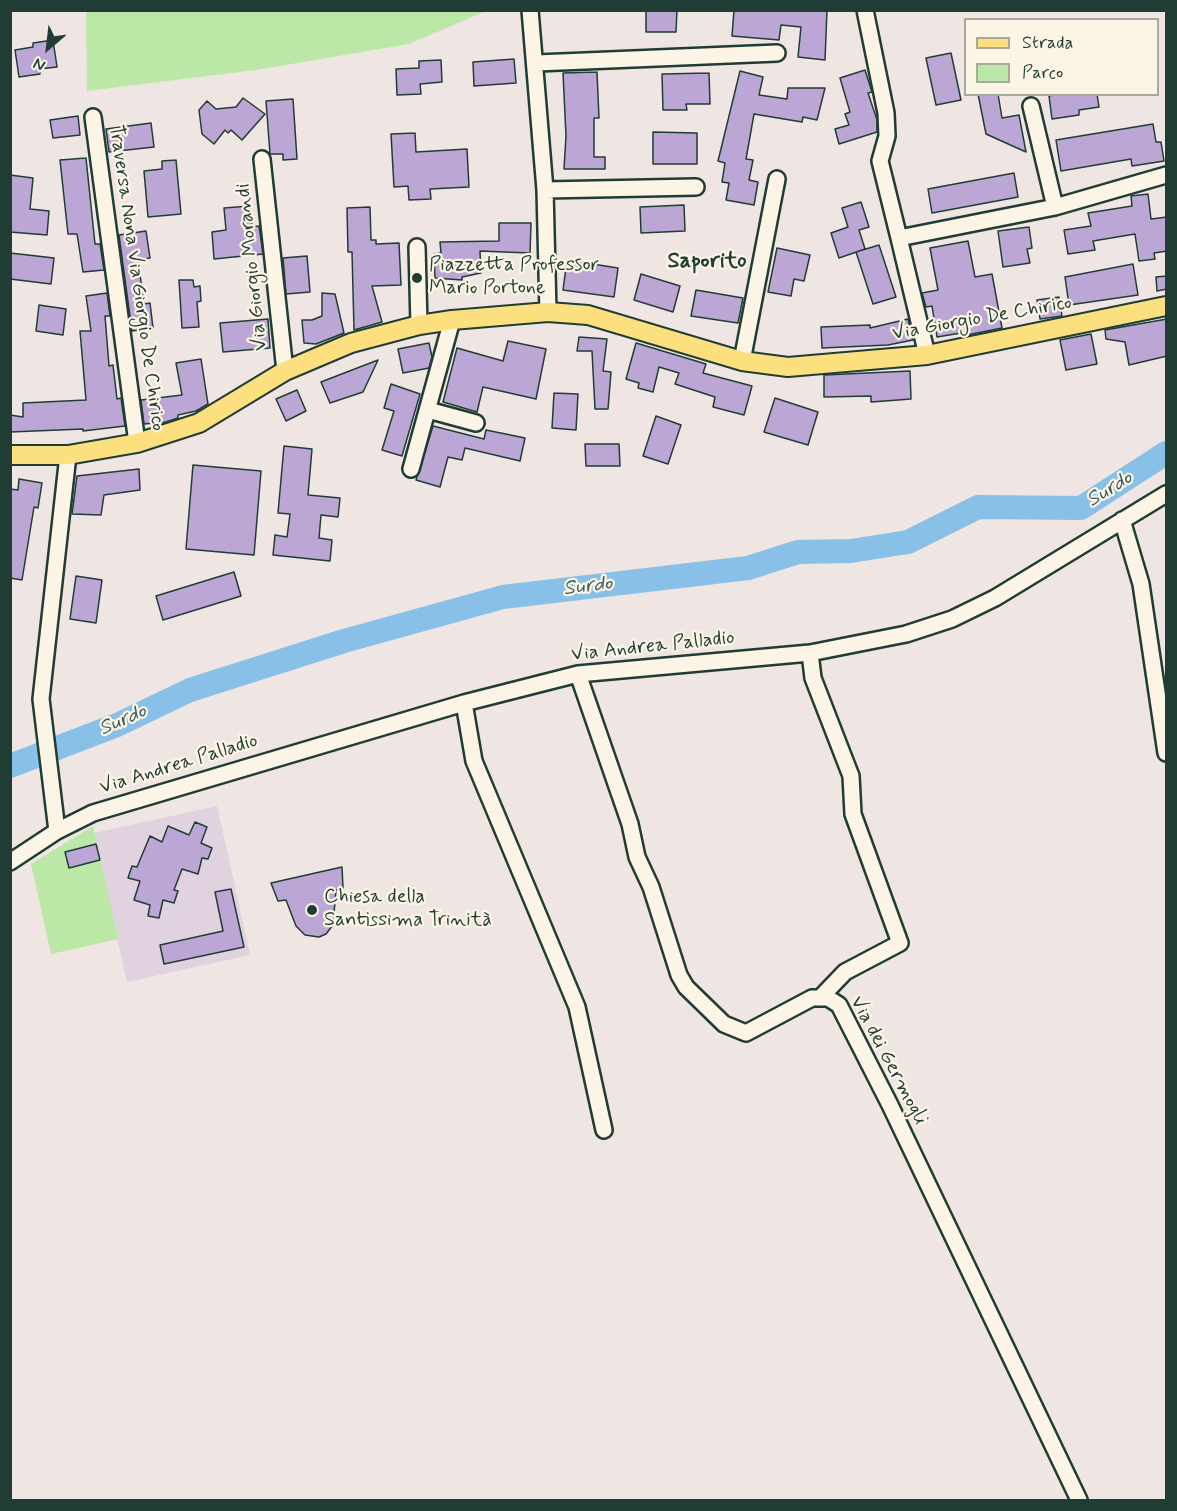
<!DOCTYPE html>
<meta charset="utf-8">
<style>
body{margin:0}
#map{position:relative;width:1177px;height:1511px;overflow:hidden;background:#efe5e2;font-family:Mynerve,sans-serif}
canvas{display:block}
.frame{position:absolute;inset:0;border:12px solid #1f3d34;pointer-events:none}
.legend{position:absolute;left:964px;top:18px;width:195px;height:78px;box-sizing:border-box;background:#fcf5e5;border:2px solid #a4ab9e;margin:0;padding:8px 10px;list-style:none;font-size:18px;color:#1f3d34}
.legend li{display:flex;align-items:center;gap:12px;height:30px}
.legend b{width:30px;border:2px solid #a4ab9e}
.north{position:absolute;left:18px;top:18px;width:60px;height:60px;-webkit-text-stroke:4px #fcf5e5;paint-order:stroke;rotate:208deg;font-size:16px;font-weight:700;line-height:24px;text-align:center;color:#1f3d34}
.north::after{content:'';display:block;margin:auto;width:21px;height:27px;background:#1f3d34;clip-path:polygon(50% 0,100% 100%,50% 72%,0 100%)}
</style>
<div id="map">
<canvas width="1177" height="1511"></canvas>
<div class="frame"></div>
<ul class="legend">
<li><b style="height:8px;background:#fce080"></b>Strada</li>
<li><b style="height:16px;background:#bbe8a6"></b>Parco</li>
</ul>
<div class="north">N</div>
</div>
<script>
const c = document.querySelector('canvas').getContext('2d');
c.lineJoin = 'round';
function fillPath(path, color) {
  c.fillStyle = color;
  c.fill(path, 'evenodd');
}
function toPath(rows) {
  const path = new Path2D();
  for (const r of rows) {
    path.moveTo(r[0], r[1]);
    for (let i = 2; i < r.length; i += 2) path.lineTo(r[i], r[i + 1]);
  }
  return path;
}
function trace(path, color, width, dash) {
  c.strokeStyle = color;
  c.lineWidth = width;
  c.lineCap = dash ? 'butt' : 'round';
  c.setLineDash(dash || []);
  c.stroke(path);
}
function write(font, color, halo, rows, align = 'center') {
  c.font = font + ' Mynerve,sans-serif';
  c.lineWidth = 4.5;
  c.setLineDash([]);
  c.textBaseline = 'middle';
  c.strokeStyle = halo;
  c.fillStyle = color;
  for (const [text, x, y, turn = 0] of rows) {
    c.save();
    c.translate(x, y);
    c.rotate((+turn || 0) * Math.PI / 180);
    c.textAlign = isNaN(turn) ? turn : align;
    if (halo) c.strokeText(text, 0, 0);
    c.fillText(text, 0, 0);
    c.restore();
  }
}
fillPath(toPath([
 [217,806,250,955,127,982,94,833]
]), '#e0d2de');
fillPath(toPath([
 [86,11,86,10,486,11,409,44,256,70,87,91],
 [93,826,118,939,51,954,31,864]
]), '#bbe8a6');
trace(toPath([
 [10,766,117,725,190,690,344,641,503,597,748,568,798,552,851,551,908,542,978,507,1081,508,1166,453]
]), '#88c0e7', 24);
const building = toPath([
 [646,10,677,10,676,32,646,32,646,10],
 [734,10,827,10,825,60,798,57,801,27,781,25,779,40,732,36,734,10],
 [53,40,57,67,39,69,40,74,19,77,15,50,33,47,33,43,53,40],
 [951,53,961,100,936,105,926,58,951,53],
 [514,59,516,83,474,86,473,62,514,59],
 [441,60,442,82,420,84,421,94,397,95,396,69,419,68,419,61,441,60],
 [865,70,872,92,868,93,877,120,877,132,839,144,835,129,849,125,845,114,850,112,840,78,865,70],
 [740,71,763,77,759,95,787,99,788,88,825,88,817,120,803,117,802,122,754,114,746,159,753,160,749,180,758,182,754,205,726,200,729,183,722,182,725,163,718,161,740,71],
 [597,72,599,118,594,118,594,157,605,157,605,169,564,169,566,136,563,73,597,72],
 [709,73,710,104,686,104,687,110,663,110,662,74,709,73],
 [978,94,998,94,1002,118,1019,115,1026,152,986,134,978,94],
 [1058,94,1097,94,1099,107,1079,110,1079,115,1052,119,1049,96,1058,94],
 [243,98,265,114,242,140,231,130,228,133,225,130,214,144,202,134,199,110,207,101,216,109,236,107,243,98],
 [293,99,297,159,283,160,283,154,270,154,266,101,293,99],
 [78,116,80,135,53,138,50,120,78,116],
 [151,123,154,147,109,152,106,129,151,123],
 [1153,124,1156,142,1161,142,1164,161,1132,166,1131,159,1061,171,1056,140,1153,124],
 [653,132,697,133,697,164,653,164,653,132],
 [415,133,416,152,467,149,469,187,430,189,431,199,409,200,408,186,394,187,391,134,415,133],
 [86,158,95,244,100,244,104,270,83,272,77,234,68,234,60,160,86,158],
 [176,160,181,214,148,217,144,171,162,169,162,161,176,160],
 [1014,173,1018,197,932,213,928,189,1014,173],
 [10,175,33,178,30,209,49,211,47,235,10,232,10,175],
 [1148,194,1151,219,1167,217,1167,251,1154,253,1155,259,1139,261,1135,234,1093,241,1095,250,1068,254,1064,230,1091,226,1088,213,1132,206,1131,196,1148,194],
 [861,202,869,227,859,230,865,249,839,258,831,233,848,227,842,208,861,202],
 [684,205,685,231,641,233,640,207,684,205],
 [250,206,252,227,259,226,263,254,214,259,212,232,226,230,224,208,250,206],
 [370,207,371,240,376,240,376,244,399,243,401,285,372,286,382,322,354,330,352,252,348,252,347,208,370,207],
 [499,223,531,223,530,253,480,251,481,273,462,277,462,280,435,278,434,254,441,253,440,242,499,241,499,223],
 [1029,227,1032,248,1027,249,1030,263,1003,267,998,231,1029,227],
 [146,231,150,258,138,260,144,304,150,303,153,328,132,331,119,235,146,231],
 [968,241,975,277,992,274,1002,328,962,336,961,333,937,337,932,306,926,307,922,293,938,290,930,248,968,241],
 [879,245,896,297,873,304,856,252,879,245],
 [777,248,810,255,804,281,794,279,791,296,768,292,777,248],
 [10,253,54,258,51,284,10,279,10,253],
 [307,256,310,292,286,294,283,258,307,256],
 [567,260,618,268,614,297,563,290,567,260],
 [1133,264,1138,295,1069,305,1065,277,1133,264],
 [641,274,680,286,673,312,634,300,641,274],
 [1167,276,1167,289,1157,291,1156,277,1167,276],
 [179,280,193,280,194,287,200,286,201,301,197,302,199,327,182,328,179,280],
 [696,290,743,298,738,323,691,316,696,290],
 [107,293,110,316,105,316,109,366,113,365,117,399,121,398,125,426,83,431,83,429,10,432,10,415,23,417,23,403,86,400,80,331,91,331,86,296,107,293],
 [322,293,335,294,344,333,316,344,304,343,302,320,312,320,322,316,322,293],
 [1059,297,1062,316,1040,319,1037,300,1059,297],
 [39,305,66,309,63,335,36,331,39,305],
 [268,319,270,348,223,352,220,323,268,319],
 [908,319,913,340,888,345,822,348,821,327,870,325,870,328,908,319],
 [1167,319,1167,356,1129,365,1125,342,1106,339,1105,330,1167,319],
 [1091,334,1097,364,1066,370,1060,340,1091,334],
 [579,337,607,339,603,371,611,372,608,409,595,409,592,351,577,351,579,337],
 [508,341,546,349,536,399,483,387,477,412,443,402,457,348,503,361,508,341],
 [429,343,432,357,429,368,403,373,398,349,429,343],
 [636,343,706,364,703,373,752,386,744,415,713,407,715,397,675,384,679,373,659,367,653,392,638,388,639,383,626,379,636,343],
 [201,359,208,404,196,411,178,415,178,418,166,422,144,424,141,400,182,395,176,363,201,359],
 [378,360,363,392,330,403,321,382,378,360],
 [910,371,911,399,871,402,871,396,824,397,824,375,910,371],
 [391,384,420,394,402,456,382,450,394,411,384,408,391,384],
 [297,390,306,411,286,421,276,399,297,390],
 [554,393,578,394,576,430,552,428,554,393],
 [775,398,818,412,808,445,764,432,775,398],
 [656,416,681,425,668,464,643,456,656,416],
 [433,426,484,439,486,430,525,438,520,461,465,448,462,460,448,457,440,487,416,480,433,426],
 [585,444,619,444,620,466,586,466,585,444],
 [284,446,312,449,308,495,340,498,338,517,321,515,319,538,332,540,330,561,273,555,275,535,287,537,290,514,278,513,284,446],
 [193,465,261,471,254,555,186,549,193,465],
 [139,469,140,490,104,495,101,515,72,514,77,476,139,469],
 [19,479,42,483,38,508,34,507,22,580,10,578,10,489,18,490,19,479],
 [234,572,241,596,163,620,156,596,234,572],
 [76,576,102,580,96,623,70,619,76,576],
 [195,822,207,827,201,843,212,848,208,859,202,858,198,874,182,869,174,890,178,891,174,903,163,900,159,918,148,916,150,905,134,900,140,881,128,878,132,866,137,867,150,836,162,842,168,826,189,835,195,822],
 [96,844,100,860,69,868,65,852,96,844],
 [342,867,343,888,336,890,333,925,326,934,319,937,305,935,296,926,286,900,278,901,271,883,342,867],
 [231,889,244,947,164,964,160,945,223,931,215,892,231,889]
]);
fillPath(building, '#bca6d5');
trace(building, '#1f3d34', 1.5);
const minor = toPath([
 [530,10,545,190,548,312],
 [865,10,886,113,887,136,880,161,899,238],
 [537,63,777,53],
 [1031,106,1055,207],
 [93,117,137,443],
 [262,159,285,371],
 [545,190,696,187],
 [417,247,419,325],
 [927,355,899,238,1055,207,1166,175],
 [742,361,777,179],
 [428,410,476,423],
 [411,469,452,320],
 [1122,520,1141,584,1166,753],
 [810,653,813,678,851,776,853,814,900,943,845,972,821,997],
 [578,674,630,824,637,857,651,887,679,975,686,987,724,1024,746,1033,812,998,828,998,839,1005,890,1105,1079,1500],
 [464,703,474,761,577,1007,604,1130],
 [57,831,41,699,68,455],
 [10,862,57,831,93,813,464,703,578,674,810,653,906,634,952,619,995,598,1166,494]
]);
const major = toPath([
 [10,455,68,455,137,443,199,423,285,371,351,343,419,325,452,320,548,312,588,315,742,361,788,367,927,355,1166,306]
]);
trace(minor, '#1f3d34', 20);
trace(major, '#1f3d34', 22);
trace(minor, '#fcf5e5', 15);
trace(major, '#fce080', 18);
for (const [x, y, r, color] of [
 [417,278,6,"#1f3d34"],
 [312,910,6,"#1f3d34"]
]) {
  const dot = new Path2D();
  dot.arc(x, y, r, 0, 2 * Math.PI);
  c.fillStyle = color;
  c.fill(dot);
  trace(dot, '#fcf5e5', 2);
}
write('20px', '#1f3d34', '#fcf5e5', [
 ["Piazzetta Professor",429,266],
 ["Mario Portone",429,289],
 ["Chiesa della",324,898],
 ["Santissima Trinità",324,921]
], 'left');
write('20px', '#1f3d34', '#fcf5e5', [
 ["Via Giorgio Morandi",253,267,-96],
 ["Traversa Nona Via Giorgio De Chirico",136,278,82],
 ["Via Giorgio De Chirico",982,319,-10],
 ["Via Andrea Palladio",653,647,-6],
 ["Via Andrea Palladio",179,765,-17],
 ["Via dei Germogli",888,1061,62]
]);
write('italic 21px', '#395e61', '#fcf5e5', [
 ["Surdo",1110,490,-32],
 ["Surdo",588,587,-7],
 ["Surdo",123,721,-24]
]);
write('bold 22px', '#1f3d34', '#fcf5e5', [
 ["Saporito",707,262]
]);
</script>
